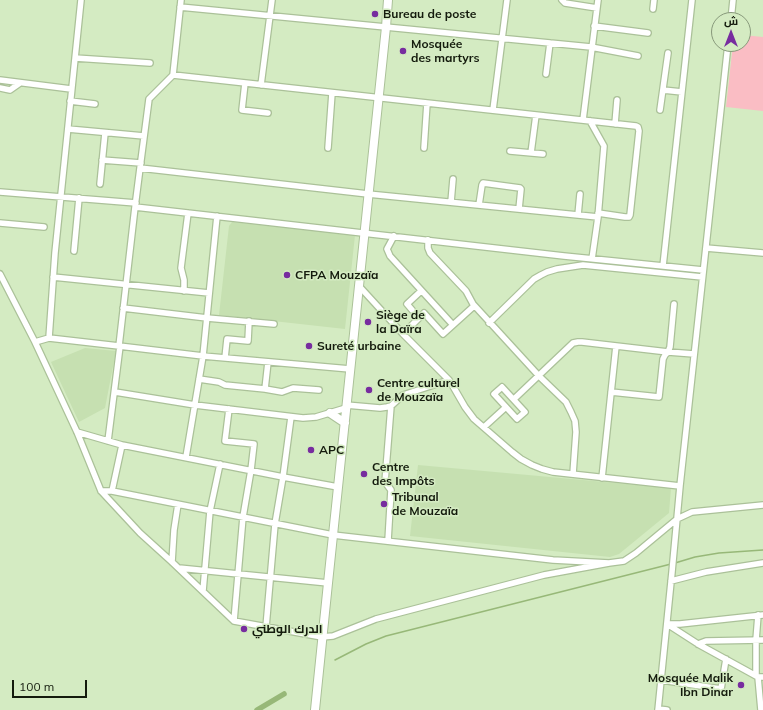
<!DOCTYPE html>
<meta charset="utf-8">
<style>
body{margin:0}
#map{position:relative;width:763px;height:710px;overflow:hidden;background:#d4ebc2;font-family:Mulish,Cairo,sans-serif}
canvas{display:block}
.north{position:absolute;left:711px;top:12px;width:40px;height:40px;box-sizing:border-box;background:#d4ebc2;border:1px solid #87987a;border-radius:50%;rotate:0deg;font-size:11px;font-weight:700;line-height:16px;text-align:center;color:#141b0d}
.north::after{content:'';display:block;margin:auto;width:14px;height:18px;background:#772c9f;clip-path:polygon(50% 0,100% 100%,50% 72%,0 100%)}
.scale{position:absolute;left:12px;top:680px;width:75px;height:18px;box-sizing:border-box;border:2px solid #141b0d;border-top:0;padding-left:5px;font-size:12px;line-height:14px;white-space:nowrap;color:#141b0d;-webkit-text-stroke:3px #d4ebc2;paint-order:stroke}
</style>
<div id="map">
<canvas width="763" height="710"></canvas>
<div class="north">ش</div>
<div class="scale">100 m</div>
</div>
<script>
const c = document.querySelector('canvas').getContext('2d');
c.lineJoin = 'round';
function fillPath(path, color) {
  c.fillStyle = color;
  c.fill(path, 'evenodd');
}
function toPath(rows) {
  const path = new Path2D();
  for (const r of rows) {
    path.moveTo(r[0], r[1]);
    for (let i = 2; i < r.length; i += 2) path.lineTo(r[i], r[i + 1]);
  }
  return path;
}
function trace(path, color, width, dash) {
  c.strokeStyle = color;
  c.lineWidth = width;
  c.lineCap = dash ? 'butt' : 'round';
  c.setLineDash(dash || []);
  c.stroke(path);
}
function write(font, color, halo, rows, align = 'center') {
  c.font = font + ' Mulish,Cairo,sans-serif';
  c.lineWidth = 3;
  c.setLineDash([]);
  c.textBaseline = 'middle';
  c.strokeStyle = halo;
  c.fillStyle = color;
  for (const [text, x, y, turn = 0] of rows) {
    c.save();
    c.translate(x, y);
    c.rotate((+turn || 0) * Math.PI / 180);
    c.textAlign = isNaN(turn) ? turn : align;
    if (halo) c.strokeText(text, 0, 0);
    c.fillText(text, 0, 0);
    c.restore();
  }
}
fillPath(toPath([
 [232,222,355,235,345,329,219,315,229,226],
 [85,348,116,351,105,408,79,422,51,362],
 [418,465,671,488,669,513,619,554,610,557,410,536]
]), '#c6e0b1');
fillPath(toPath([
 [743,35,763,37,763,111,726,107,733,44,743,44]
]), '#fabdc4');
trace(toPath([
 [675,563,695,557,719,553,763,550],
 [335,660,366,644,386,636,671,564]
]), '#97b878', 1.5);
trace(toPath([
 [257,710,284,694]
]), '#97b878', 5.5);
const minor = toPath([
 [181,0,173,75,636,126,638,127,639,131,630,215,629,217,625,217,598,213],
 [562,0,565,3,597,8],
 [180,7,550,43,591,47,638,56],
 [653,9,654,0],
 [731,20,733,0],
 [594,26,648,33],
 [75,58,150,63],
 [546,74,550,43],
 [0,80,71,89],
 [245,83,242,110,268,113],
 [261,85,272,0],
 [0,88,10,90,20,83],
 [663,90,682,92],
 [70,101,95,104],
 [493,110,507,0],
 [660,110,668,53],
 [583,120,598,0],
 [615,124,617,100],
 [68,129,144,136],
 [328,148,332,93],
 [424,148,427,103],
 [510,151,543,154],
 [531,153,536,115],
 [102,160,141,163],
 [140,168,149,99,173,75],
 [100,184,105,133],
 [0,192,136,203],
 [451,202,453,179],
 [479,205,482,185,483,183,520,188,521,189,519,209],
 [135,207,140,168,368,194,598,217,604,146,590,121],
 [578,215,580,194],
 [0,223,44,227],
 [394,236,387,249,390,256,453,325],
 [428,240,428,248,430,253,466,291,473,304,539,376,566,402,571,412,575,421,576,432,573,474],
 [706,248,763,253],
 [74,251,79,198],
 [592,259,598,217],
 [663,266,692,0],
 [0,274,35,342,77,432,101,491,140,533,172,562,234,621,322,637,333,636,376,619,544,575,609,563],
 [53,277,209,293],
 [359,286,403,334,449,380,454,388,465,407,474,419,512,452,521,459,532,465,542,469,553,472,680,486],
 [184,291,184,280,181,268,188,213],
 [123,308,207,318,274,324],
 [419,318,407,304,421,291],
 [489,323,534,279,541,275,547,272,557,269,583,265,702,277],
 [403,334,424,313,443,334,474,306],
 [49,338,119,346,203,356,350,369],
 [35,342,49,338,55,253,81,0],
 [119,346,135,207,564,256,703,270],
 [225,358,227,339,248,341,249,321],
 [199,379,219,382,225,385,265,389,268,362],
 [502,387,525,412,517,419,494,394,502,387],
 [265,389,282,392,293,388,319,390],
 [115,392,195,405,303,418,316,417,346,408],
 [611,392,659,397,663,359,665,355,668,352,670,347,674,304],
 [514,399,573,343,578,342,582,342,668,352,694,354],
 [346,405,380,408,387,407,391,406,403,395,449,380],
 [229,409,225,441,254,444,251,470,243,517,234,621],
 [484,427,506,407],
 [77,432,122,445,283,477,338,487],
 [108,441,120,346],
 [186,457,203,356,217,216],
 [602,478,616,346],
 [101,491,112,491,333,535,553,560,609,563,624,561,636,553,677,519,692,512,763,505],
 [112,491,122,445],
 [388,541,391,490,385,482,391,406],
 [172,562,174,530,178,504],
 [179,568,328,583],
 [671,581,706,572,763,563],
 [203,591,210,511,220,464],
 [667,624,698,644,758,677,763,677],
 [667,624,680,624,763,615],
 [266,627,275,524,283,477,291,417],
 [698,644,706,641,763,640],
 [756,675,756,640,758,615],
 [758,677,761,710],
 [661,680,721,689,726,659],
 [658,709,667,710],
 [658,710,672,572,680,486,728,44]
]);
const secondary = toPath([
 [330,413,345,423],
 [315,710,328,583,386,27,388,0]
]);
trace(minor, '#abc199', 8);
trace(secondary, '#abc199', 10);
trace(minor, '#fff', 5.5);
trace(secondary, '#fff', 8);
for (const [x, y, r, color] of [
 [375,14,4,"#772c9f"],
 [403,51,4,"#772c9f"],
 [287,275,4,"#772c9f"],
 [368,322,4,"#772c9f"],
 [309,346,4,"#772c9f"],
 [369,390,4,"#772c9f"],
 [311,450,4,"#772c9f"],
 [364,474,4,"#772c9f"],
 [384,504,4,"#772c9f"],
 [244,629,4,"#772c9f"],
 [741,685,4,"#772c9f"]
]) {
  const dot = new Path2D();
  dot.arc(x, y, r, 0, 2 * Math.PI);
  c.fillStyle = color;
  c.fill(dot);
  trace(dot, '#d4ebc2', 1.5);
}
write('bold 12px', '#141b0d', '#d4ebc2', [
 ["Bureau de poste",383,14],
 ["Mosquée",411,44],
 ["des martyrs",411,58],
 ["CFPA Mouzaïa",295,275],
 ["Siège de",376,315],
 ["la Daïra",376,329],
 ["Sureté urbaine",317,346],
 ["Centre culturel",377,383],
 ["de Mouzaïa",377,397],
 ["APC",319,450],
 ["Centre",372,467],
 ["des Impôts",372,481],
 ["Tribunal",392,497],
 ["de Mouzaïa",392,511],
 ["الدرك الوطني",252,629],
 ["Mosquée Malik",733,678,"right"],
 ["Ibn Dinar",733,692,"right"]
], 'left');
</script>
